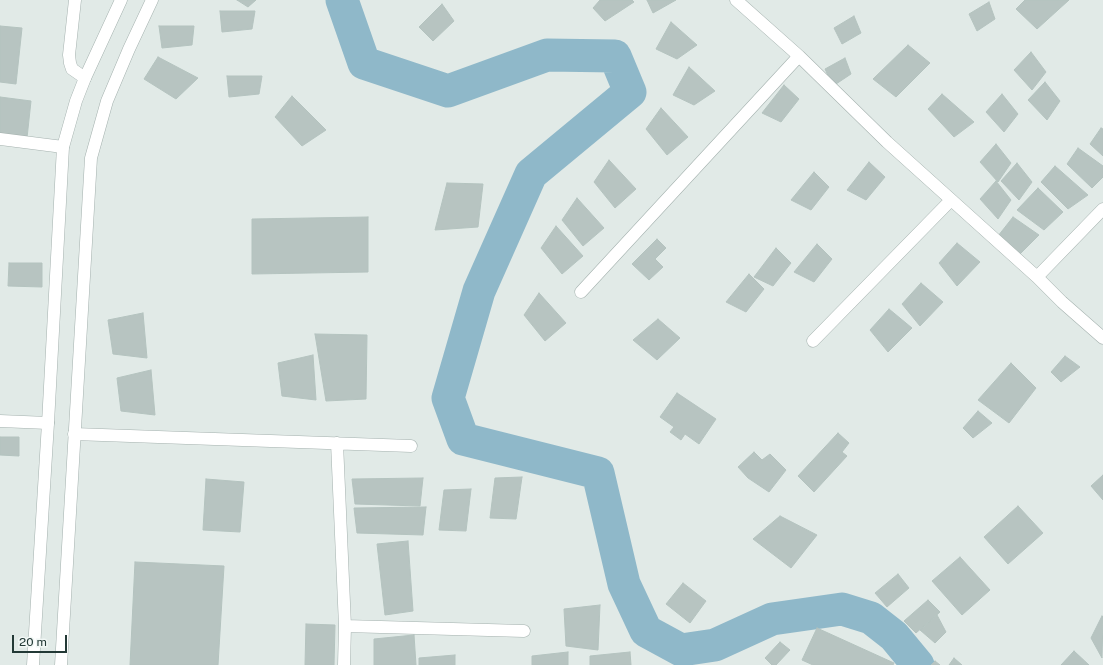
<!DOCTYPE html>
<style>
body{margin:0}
#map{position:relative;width:1103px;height:665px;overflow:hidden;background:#e1eae7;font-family:"Public Sans",sans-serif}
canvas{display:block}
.scale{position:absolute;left:12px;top:635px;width:55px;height:18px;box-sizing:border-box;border:2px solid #233936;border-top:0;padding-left:5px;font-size:12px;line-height:14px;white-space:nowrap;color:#233936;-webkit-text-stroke:3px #f1f7f5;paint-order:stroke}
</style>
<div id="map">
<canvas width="1103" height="665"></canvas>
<div class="scale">20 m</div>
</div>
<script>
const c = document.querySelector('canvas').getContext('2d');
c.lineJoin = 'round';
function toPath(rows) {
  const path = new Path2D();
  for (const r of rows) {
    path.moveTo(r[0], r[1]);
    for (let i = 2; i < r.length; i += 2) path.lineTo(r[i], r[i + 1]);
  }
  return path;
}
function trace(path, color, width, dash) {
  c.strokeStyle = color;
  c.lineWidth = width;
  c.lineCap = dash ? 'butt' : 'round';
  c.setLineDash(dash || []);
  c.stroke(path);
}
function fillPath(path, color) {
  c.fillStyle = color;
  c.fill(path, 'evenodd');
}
trace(toPath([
 [342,0,364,63,448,91,547,55,615,56,630,92,531,174,479,291,448,398,463,439,598,473,624,584,646,631,681,650,715,645,772,619,842,609,871,618,894,636,918,665]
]), '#8fb8c9', 33);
const building = toPath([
 [237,0,256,0,248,7,237,0],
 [600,0,632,0,634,2,605,21,593,8,600,0],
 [647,0,676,0,653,13,647,0],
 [1025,0,1069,0,1037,29,1016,9,1025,0],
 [989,2,995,19,977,31,969,14,989,2],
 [442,4,454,21,433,41,419,27,442,4],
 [220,11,255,11,252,29,222,32,220,11],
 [854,16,861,33,842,44,834,28,854,16],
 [671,22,697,45,677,59,656,49,671,22],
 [0,26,22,28,16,84,0,82,0,26],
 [159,26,194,26,192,45,162,48,159,26],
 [908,45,930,63,896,97,873,79,908,45],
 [1031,52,1046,72,1032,90,1014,70,1031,52],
 [158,57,198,78,176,99,144,79,158,57],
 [845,58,851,74,833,86,825,69,845,58],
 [689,67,715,91,694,105,673,95,689,67],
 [227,76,262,76,259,94,229,97,227,76],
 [1045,82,1060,101,1047,120,1028,100,1045,82],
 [784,85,799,99,781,122,762,113,784,85],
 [942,94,974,122,954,137,928,109,942,94],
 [1002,94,1018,114,1004,132,986,112,1002,94],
 [292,96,326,130,302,146,275,117,292,96],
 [0,97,31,101,27,138,0,135,0,97],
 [661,108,688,137,667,155,646,129,661,108],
 [1101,128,1103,129,1103,156,1090,144,1101,128],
 [996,144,1011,163,998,182,980,162,996,144],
 [1078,148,1103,166,1103,177,1092,188,1067,164,1078,148],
 [609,160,636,189,615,208,594,182,609,160],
 [869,162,885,177,866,200,847,190,869,162],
 [1017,163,1032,182,1019,200,1001,181,1017,163],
 [1055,166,1088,195,1068,209,1041,182,1055,166],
 [814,172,829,187,811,210,791,200,814,172],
 [996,181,1011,200,998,219,980,199,996,181],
 [447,183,483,184,478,227,435,230,447,183],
 [1038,188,1063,212,1044,230,1017,210,1038,188],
 [577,198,604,228,583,246,562,220,577,198],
 [368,217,368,272,252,274,252,219,368,217],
 [1013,217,1039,235,1019,255,998,236,1013,217],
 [556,226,583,256,562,274,541,248,556,226],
 [657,239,666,248,655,259,663,267,649,280,632,264,657,239],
 [957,243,980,262,957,286,939,263,957,243],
 [817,244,832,259,814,282,794,272,817,244],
 [776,248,791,263,773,286,754,277,776,248],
 [9,263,42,263,42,287,8,286,9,263],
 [749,274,764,289,746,312,726,302,749,274],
 [921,283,943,302,920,326,902,304,921,283],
 [539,293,566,323,545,341,524,315,539,293],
 [889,309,912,328,888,352,870,330,889,309],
 [143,313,147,358,113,354,108,320,143,313],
 [658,319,680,338,657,360,633,340,658,319],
 [315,334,367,335,366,399,326,401,315,334],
 [313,355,316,400,282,396,278,363,313,355],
 [1065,356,1080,367,1061,382,1051,372,1065,356],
 [1011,363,1036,388,1009,423,978,400,1011,363],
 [151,370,155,415,121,411,117,378,151,370],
 [677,393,716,419,699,444,685,434,681,440,670,432,674,427,660,417,677,393],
 [978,411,992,423,973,438,963,428,978,411],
 [838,433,849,443,842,452,847,456,814,492,798,476,838,433],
 [0,437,19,437,19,456,0,455,0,437],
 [754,452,762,460,770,454,786,470,769,492,748,478,738,467,754,452],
 [1103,475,1103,500,1091,486,1103,475],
 [522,477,516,519,490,518,495,478,522,477],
 [423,478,420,506,355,504,352,479,423,478],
 [206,479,244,482,240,532,203,530,206,479],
 [471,489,466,531,439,530,444,490,471,489],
 [1018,506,1043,533,1008,564,984,537,1018,506],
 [426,507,423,535,357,533,354,508,426,507],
 [780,516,817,535,791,568,753,539,780,516],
 [408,541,413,611,385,615,377,544,408,541],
 [960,557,990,590,962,615,932,581,960,557],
 [135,562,224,566,218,665,130,665,135,562],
 [898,574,909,588,887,607,875,593,898,574],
 [683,583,706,601,690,623,666,604,683,583],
 [928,600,940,612,916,633,904,621,928,600],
 [600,605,598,650,566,646,564,609,600,605],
 [937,615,946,632,935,643,920,630,937,615],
 [1102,616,1103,617,1102,658,1091,638,1102,616],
 [306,624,335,625,334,665,305,665,306,624],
 [817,628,894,663,893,665,813,665,802,660,817,628],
 [414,635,416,665,374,665,374,639,414,635],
 [780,642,790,650,776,665,772,665,765,658,780,642],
 [1074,651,1089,665,1061,665,1074,651],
 [568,652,568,665,532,665,532,656,568,652],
 [630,652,631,665,590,665,590,656,630,652],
 [455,655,455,665,419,665,419,658,455,655],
 [954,658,962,665,949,665,954,658],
 [935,661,940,665,931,665,935,661]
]);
fillPath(building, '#b7c4c1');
trace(building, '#b4c3bf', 1);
const minor = toPath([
 [75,0,69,55,70,63,72,69,85,78],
 [736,0,799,56,887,142,1037,277,1062,302,1103,338],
 [0,139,63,147],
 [1037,277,1103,209],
 [581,292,799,56],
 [813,341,951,200],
 [0,421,48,423],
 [74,434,411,446],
 [337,443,345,626,344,665],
 [345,626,524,631]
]);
const tertiary = toPath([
 [33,665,48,423,63,147,76,101,85,78,121,0],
 [61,665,91,158,107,101,129,49,152,0]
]);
trace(minor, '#a4b1ae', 13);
trace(tertiary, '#a4b1ae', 13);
trace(minor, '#fff', 12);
trace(tertiary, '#fff', 12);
</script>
